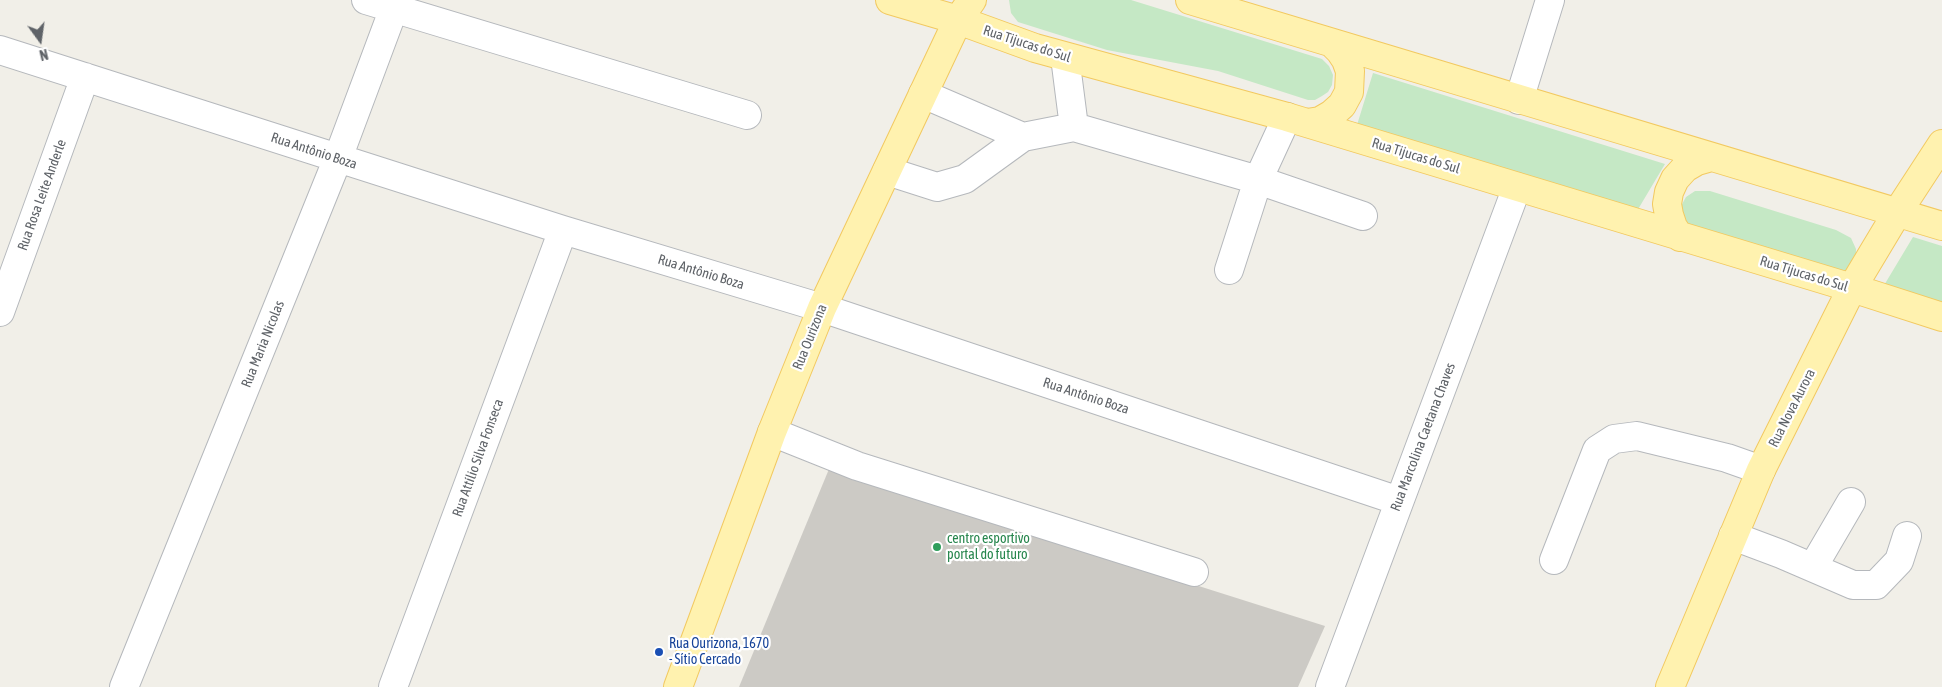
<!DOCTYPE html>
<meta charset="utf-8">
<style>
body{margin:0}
#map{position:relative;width:1942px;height:687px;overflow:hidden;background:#f1efe8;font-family:"Asap Condensed",sans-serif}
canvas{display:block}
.north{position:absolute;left:15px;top:15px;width:50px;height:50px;-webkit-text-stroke:4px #fff;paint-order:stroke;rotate:166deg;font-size:14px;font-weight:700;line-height:20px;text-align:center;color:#5f6368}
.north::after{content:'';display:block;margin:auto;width:18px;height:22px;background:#5f6368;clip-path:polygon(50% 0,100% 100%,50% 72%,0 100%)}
</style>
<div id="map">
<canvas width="1942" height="687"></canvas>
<div class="north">N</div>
</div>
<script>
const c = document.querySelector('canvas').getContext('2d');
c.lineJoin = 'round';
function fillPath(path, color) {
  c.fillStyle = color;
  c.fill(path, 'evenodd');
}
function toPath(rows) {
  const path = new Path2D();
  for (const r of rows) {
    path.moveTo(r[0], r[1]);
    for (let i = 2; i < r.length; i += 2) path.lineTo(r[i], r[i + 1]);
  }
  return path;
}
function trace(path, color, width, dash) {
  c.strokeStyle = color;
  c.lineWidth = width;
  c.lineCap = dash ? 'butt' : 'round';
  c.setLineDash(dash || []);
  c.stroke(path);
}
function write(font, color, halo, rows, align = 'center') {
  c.font = font + ' "Asap Condensed",sans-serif';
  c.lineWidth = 4.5;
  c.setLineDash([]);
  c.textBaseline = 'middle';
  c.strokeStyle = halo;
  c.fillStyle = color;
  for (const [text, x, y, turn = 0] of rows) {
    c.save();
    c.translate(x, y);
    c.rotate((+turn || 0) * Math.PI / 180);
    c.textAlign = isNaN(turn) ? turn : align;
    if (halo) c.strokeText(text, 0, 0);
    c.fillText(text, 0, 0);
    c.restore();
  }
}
fillPath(toPath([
 [1009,0,1131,0,1322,59,1329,66,1333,75,1332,85,1328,92,1322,96,1315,100,1308,100,1218,71,1107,50,1018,22,1011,13],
 [1373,73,1665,164,1637,211,1357,125],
 [1695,191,1710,191,1836,230,1851,238,1856,249,1856,258,1846,275,1684,227,1681,206,1686,197],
 [1913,237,1942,246,1942,305,1883,287]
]), '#c5e8c5');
fillPath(toPath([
 [829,469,1325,626,1298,687,739,687]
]), '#cccac5');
const minor = toPath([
 [366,0,747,115],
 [0,50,563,230,822,308,1399,501],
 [1065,57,1074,127],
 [923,94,1023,137],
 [1519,100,1550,0],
 [887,171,937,187,965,179,1023,137,1074,127,1258,180,1363,216],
 [1229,270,1258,180,1287,117],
 [0,312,85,77],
 [772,432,857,466,1194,572],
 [1733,536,1781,554,1853,585,1876,585,1899,561,1907,536],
 [1554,560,1597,450,1614,439,1637,436,1727,458,1761,470],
 [1813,567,1851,502],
 [124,687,338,158,397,0],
 [393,687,563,230],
 [1330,687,1517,187]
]);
const major = toPath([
 [890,0,958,20,1035,48,1287,117,1852,288,1942,317],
 [1190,0,1942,226],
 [1307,123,1320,121,1332,114,1342,105,1349,92,1350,71,1346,60,1340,51,1332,43],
 [1680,237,1673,227,1669,215,1667,204,1669,192,1675,179,1685,168,1697,161,1711,157],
 [678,687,772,432,822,308,958,20,972,0],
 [1670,687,1761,470,1852,288,1897,213,1942,144]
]);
trace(minor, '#b5b8bc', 30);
trace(major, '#f2c960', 30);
trace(minor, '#fff', 28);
trace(major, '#fff2af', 28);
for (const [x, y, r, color] of [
 [937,547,5,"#2e9e5b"],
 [659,652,5,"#1a4fb4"]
]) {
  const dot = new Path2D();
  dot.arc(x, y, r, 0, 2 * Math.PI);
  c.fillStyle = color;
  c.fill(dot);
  trace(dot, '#fff', 2);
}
write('14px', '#5f6368', '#fff', [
 ["Rua Tijucas do Sul",1027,44,18],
 ["Rua Antônio Boza",314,151,18],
 ["Rua Tijucas do Sul",1416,156,17],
 ["Rua Rosa Leite Anderle",42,195,-70],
 ["Rua Antônio Boza",701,272,17],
 ["Rua Tijucas do Sul",1804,274,17],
 ["Rua Ourizona",810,337,-68],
 ["Rua Maria Nicolas",263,344,-68],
 ["Rua Antônio Boza",1086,396,18],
 ["Rua Nova Aurora",1792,408,-63],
 ["Rua Marcolina Caetana Chaves",1423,437,-69],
 ["Rua Attílio Silva Fonseca",478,458,-70]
]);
write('14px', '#27864d', '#fff', [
 ["centro esportivo",947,539],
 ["portal do futuro",947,555]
], 'left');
write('14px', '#164399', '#fff', [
 ["Rua Ourizona, 1670",669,644],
 ["- Sítio Cercado",669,660]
], 'left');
</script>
